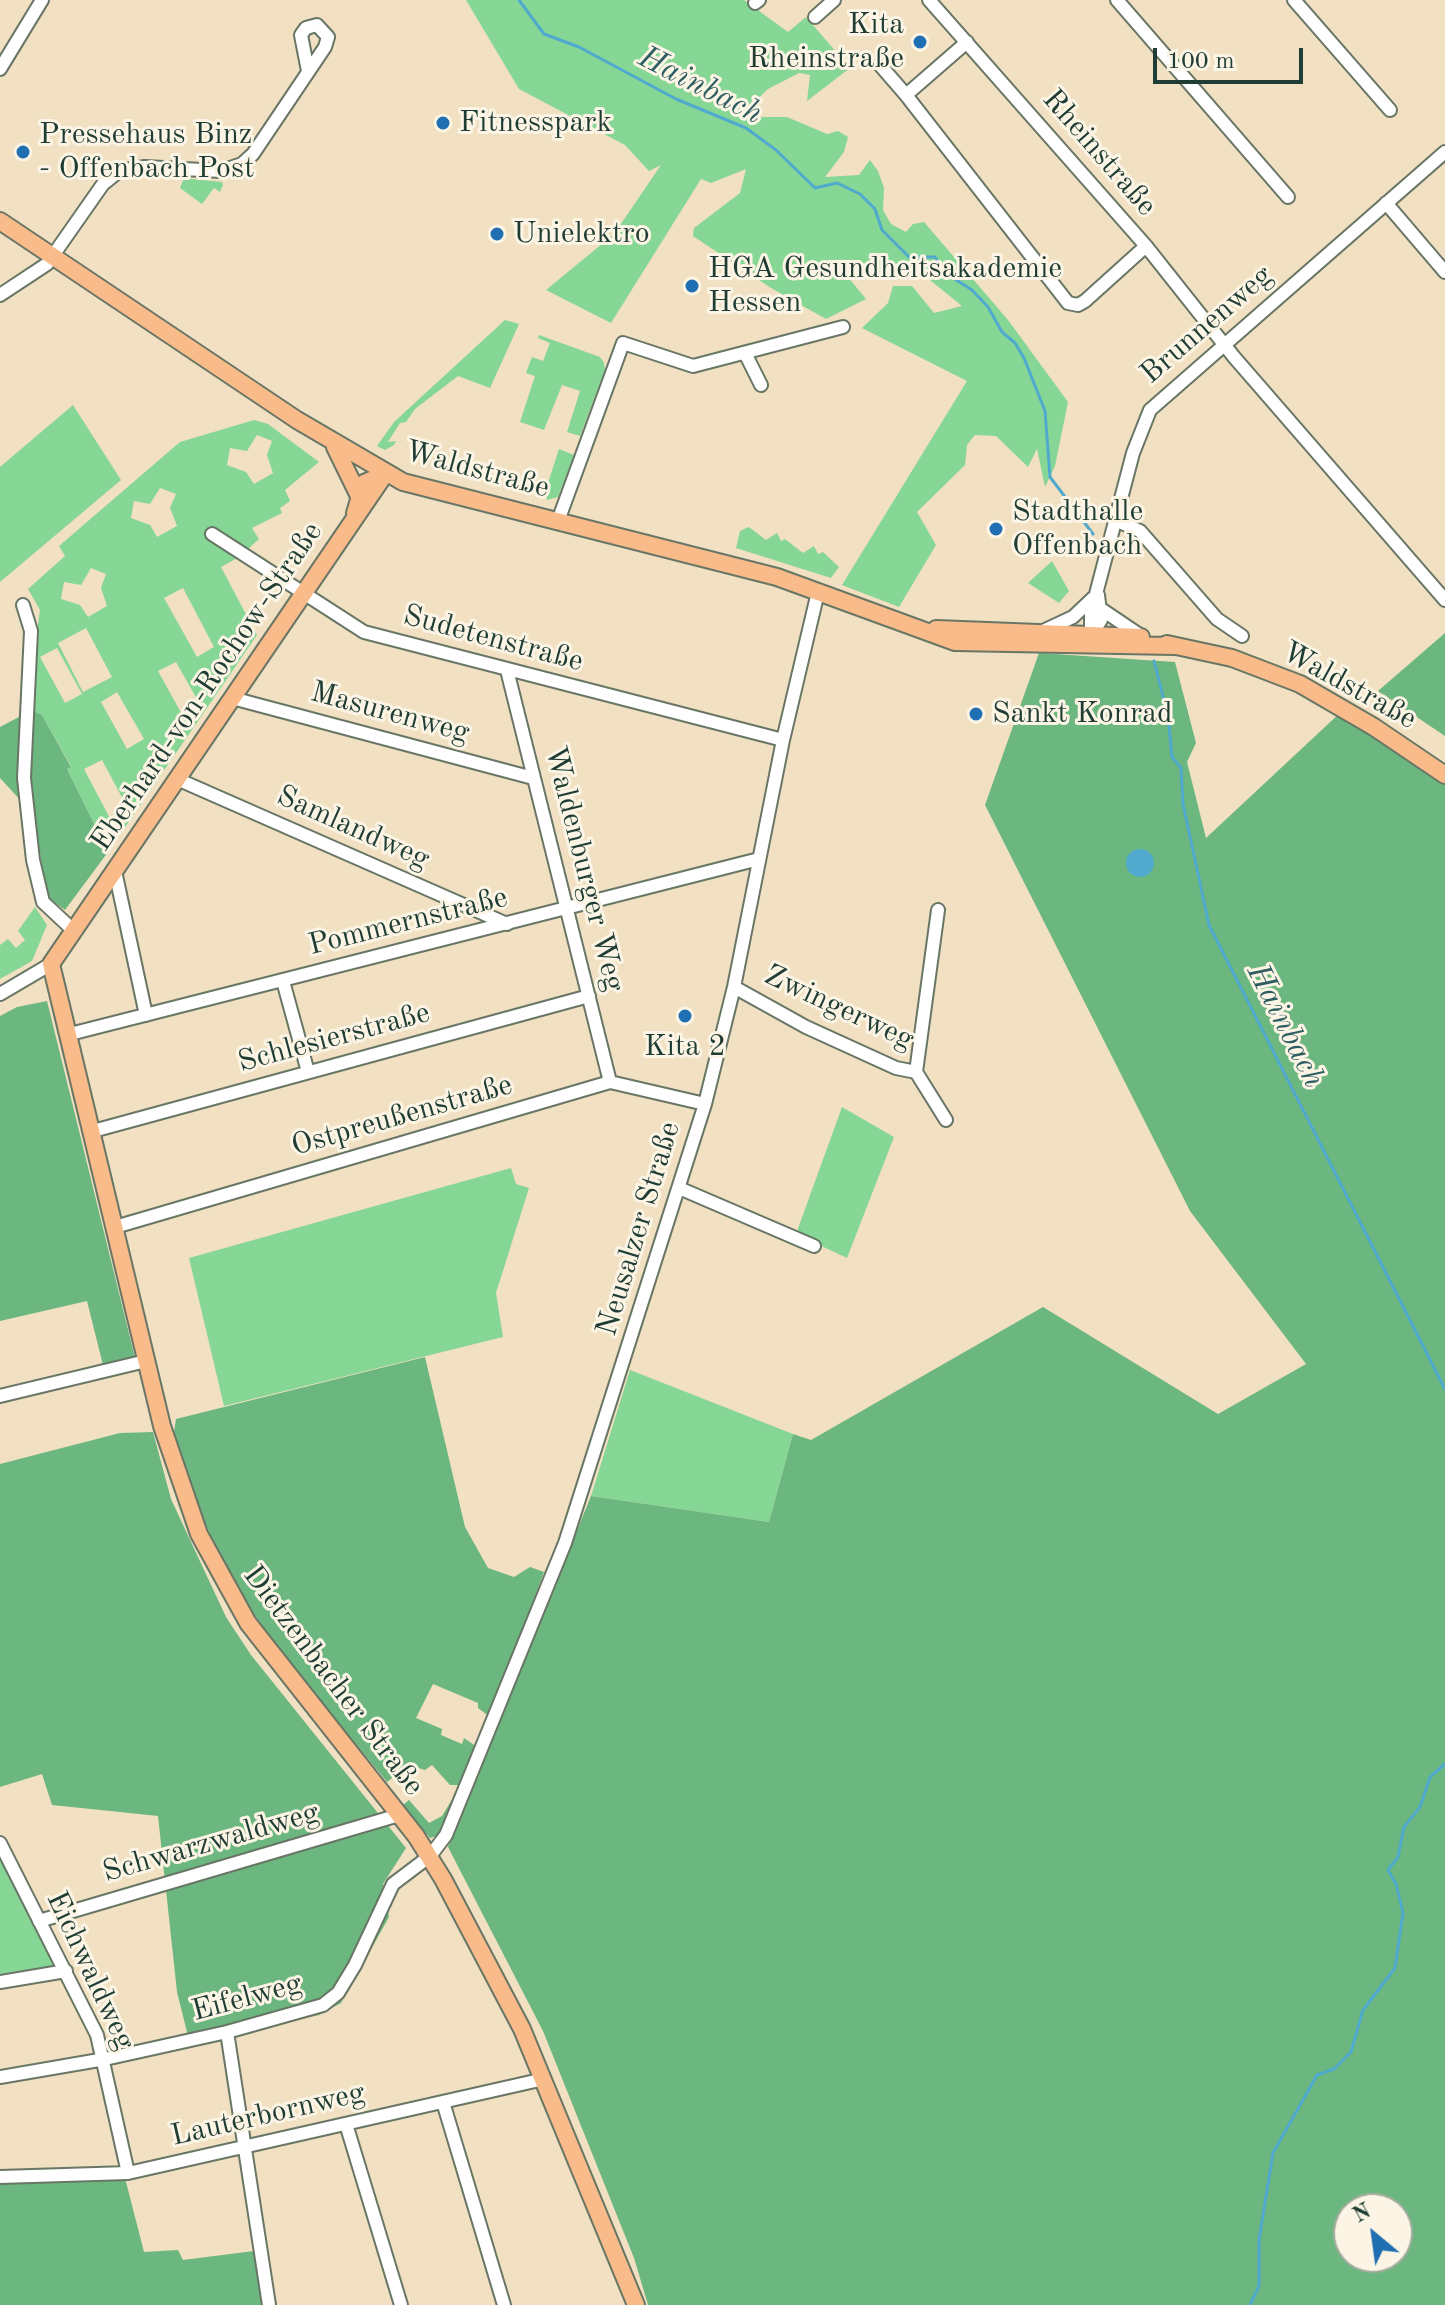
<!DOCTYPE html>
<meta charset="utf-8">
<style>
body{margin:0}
#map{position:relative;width:1445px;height:2305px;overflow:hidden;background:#f1e0c1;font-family:"Old Standard TT",serif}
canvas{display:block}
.north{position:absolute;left:1333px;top:2193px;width:80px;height:80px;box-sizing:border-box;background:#fcf5e5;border:2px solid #a4ab9e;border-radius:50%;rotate:331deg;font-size:22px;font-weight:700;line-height:32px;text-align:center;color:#1f3d34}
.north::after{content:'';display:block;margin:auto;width:28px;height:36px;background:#1f6fb2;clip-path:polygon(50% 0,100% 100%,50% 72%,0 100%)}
.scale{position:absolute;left:1153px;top:48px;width:150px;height:36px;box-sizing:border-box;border:4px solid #1f3d34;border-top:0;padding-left:10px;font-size:24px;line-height:28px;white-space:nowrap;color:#1f3d34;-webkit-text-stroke:6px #fcf5e5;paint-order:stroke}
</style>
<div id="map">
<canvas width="1445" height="2305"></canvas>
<div class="north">N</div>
<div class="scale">100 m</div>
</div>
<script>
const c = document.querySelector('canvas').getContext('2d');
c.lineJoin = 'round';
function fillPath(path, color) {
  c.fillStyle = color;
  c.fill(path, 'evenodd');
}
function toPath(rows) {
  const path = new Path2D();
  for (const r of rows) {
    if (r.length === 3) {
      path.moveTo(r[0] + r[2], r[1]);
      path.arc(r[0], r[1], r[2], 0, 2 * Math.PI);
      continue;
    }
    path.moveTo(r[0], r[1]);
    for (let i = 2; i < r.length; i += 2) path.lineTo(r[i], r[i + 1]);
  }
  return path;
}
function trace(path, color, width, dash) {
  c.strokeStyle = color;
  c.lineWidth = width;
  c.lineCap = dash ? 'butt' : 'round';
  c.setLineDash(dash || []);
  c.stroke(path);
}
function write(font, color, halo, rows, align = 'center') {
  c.font = font + ' "Old Standard TT",serif';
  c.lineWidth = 6;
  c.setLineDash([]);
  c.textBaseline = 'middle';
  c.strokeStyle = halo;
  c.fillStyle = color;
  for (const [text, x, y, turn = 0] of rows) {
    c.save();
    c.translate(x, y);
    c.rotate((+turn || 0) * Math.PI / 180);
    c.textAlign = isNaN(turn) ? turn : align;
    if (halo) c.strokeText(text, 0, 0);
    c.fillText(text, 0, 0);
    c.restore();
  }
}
fillPath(toPath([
 [466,0,744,0,788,32,806,17,850,68,807,101,810,75,799,73,768,89,747,109,755,117,787,117,827,134,838,131,848,137,844,152,825,177,859,175,870,160,878,171,884,188,883,210,891,224,906,232,913,224,924,222,1008,320,1068,402,1055,466,1045,487,1037,449,1028,467,996,436,975,435,967,445,965,465,917,512,936,545,899,607,842,585,967,381,862,328,888,303,893,286,912,286,934,313,962,306,909,263,875,274,860,260,834,260,866,299,826,319,771,288,693,236,694,228,740,193,746,169,711,183,701,179,611,323,546,290,614,234,661,165,649,171,625,145,519,89],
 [184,178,222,182,223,185,220,192,214,188,202,204,180,188],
 [505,320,519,324,490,388,458,376,415,409,406,422,400,423,388,442,396,441,394,445,385,450,377,446,394,422],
 [539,335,600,357,604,363,605,370,580,436,567,432,580,391,562,385,544,430,520,422,535,376,526,373,532,357,543,361,550,343,538,338],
 [73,405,121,480,0,582,0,467],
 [254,420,268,424,319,462,285,490,290,501,280,508,282,513,252,528,259,539,239,557,221,567,257,635,108,852,67,769,71,766,42,715,32,710,34,653,40,610,28,589,65,556,59,546,180,442],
 [257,435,272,441,267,455,273,473,254,484,246,472,227,465,230,448,247,451],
 [160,488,176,494,170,508,177,526,157,537,150,525,131,518,134,501,150,504],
 [91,568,106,574,101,588,107,606,88,617,80,605,61,599,64,582,81,585],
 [183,588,214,647,197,657,164,598],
 [86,628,112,677,83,692,58,643],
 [57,648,82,694,65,703,40,657],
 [176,662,202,708,184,718,158,671],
 [117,692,144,739,127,749,101,702],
 [102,760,133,818,115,828,84,769],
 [559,449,574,455,558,497,547,500,545,492],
 [749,527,766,540,777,533,781,541,785,539,803,553,814,546,818,554,823,552,839,567,831,578,736,548,740,531],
 [1052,561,1069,591,1059,603,1028,583],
 [35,907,47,925,32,961,0,979,0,945,8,939,16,948,25,940,18,931],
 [842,1107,894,1137,847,1258,796,1234],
 [511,1168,516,1184,529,1188,496,1293,503,1337,224,1406,189,1258],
 [630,1370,793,1434,769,1522,591,1496],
 [0,1859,54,1964,52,1968,0,1976]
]), '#86d696');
fillPath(toPath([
 [1445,633,1445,736,1378,691],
 [1039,653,1175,662,1196,743,1187,762,1206,838,1341,712,1445,783,1445,2305,648,2305,634,2258,543,2031,448,1847,591,1496,769,1522,793,1434,811,1440,1043,1307,1218,1414,1306,1364,1190,1211,985,805],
 [1349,2209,1397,2209,1397,2257,1349,2257],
 [32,710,42,715,71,767,67,769,108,852,65,910,47,897,34,815,0,778,0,727],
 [47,1001,135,1358,103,1365,87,1301,0,1321,0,1016,17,1007],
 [425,1357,465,1527,488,1568,514,1577,530,1567,544,1572,490,1717,478,1708,478,1703,433,1684,416,1718,442,1729,441,1735,462,1744,464,1738,477,1747,440,1835,430,1838,403,1805,409,1800,429,1823,442,1816,461,1785,450,1785,432,1765,425,1770,409,1765,387,1782,277,1647,247,1604,217,1550,187,1481,174,1432,176,1419],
 [153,1432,171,1499,226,1617,251,1655,406,1848,383,1884,389,1917,341,2003,319,2015,190,2044,177,1992,158,1816,52,1805,42,1774,0,1787,0,1464,120,1433],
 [125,2178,144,2252,178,2250,183,2260,254,2251,264,2305,0,2305,0,2180]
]), '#6cb77f');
fillPath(toPath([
 [1140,863,14]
]), '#50aace');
trace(toPath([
 [519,0,544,34,579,47,676,99,746,128,776,150,815,188,837,183,860,194,875,209,882,230,909,257,935,257,947,274,972,290,988,307,1002,332,1015,343,1024,358,1045,411,1050,477,1093,534],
 [1154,661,1168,716,1172,757,1181,768,1183,804,1209,925,1445,1389],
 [1250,2305,1259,2286,1259,2240,1273,2153,1317,2075,1334,2069,1351,2052,1363,2010,1395,1968,1403,1913,1396,1884,1388,1870,1398,1857,1404,1827,1420,1807,1430,1777,1445,1764]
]), '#50aace', 3);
const minor = toPath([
 [929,0,1146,246,1234,357,1445,600],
 [1117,0,1288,197],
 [1294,0,1390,110],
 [755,3,759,0],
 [815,17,834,0],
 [967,42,906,95,1068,303,1078,305,1085,301,1146,246],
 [880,65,906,95],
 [0,69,42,0],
 [1386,203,1445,272],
 [0,295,47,264,103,184,119,171,145,167,221,171,242,164,253,154,325,47,328,37,317,25,306,28,301,35,308,71],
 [745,353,761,385],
 [1115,520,1140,531,1217,619,1242,636],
 [558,521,623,343,693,366,843,327],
 [212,534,364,632,783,740],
 [23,605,31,631,24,778,33,860,43,902,74,931],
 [1101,609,1141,636],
 [1043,631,1073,617,1093,598],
 [1090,636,1101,620,1098,595],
 [1098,640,1091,627,1091,613,1133,453,1150,410,1445,152],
 [507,670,610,1082],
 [232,698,533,778],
 [177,779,507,924],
 [115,871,146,1015],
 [283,981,308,1072],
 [734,987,806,1027,896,1068,916,1072,946,1120],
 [0,994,51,964],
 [70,1034,759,859],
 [916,1072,938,910],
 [93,1131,589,996],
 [679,1188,814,1246],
 [115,1227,610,1082,705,1104],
 [0,1396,146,1361],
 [0,1843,97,2035,128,2173],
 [39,1921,399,1815],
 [0,1982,66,1971],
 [227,2032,269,2305],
 [0,2077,105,2059,227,2032,323,2005,338,1993,355,1965,393,1884,430,1856,446,1835,565,1543,705,1104,734,987,783,740,818,592],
 [443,2102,504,2305],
 [346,2124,401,2305],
 [0,2177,128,2173,544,2079]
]);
const major = toPath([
 [0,221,297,420,403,482,777,577,955,642,1174,646],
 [335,447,358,494],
 [385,474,51,964,162,1426,199,1534,248,1623,416,1836,443,1879,522,2029,636,2305],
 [355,513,364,483,385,474],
 [936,629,1141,637],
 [1167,644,1232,658,1300,684,1374,727,1445,775]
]);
trace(minor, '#687665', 16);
trace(major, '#687665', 20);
trace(minor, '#fff', 12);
trace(major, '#fabb8b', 16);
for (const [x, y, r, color] of [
 [920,42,8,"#1f6fb2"],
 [443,123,8,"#1f6fb2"],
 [23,152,8,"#1f6fb2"],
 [497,234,8,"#1f6fb2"],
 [692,286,8,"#1f6fb2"],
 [996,529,8,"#1f6fb2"],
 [976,714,8,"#1f6fb2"],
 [685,1016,8,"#1f6fb2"]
]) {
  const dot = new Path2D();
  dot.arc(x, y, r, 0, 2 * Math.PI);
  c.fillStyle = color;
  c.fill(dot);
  trace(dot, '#fcf5e5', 3);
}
write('30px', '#1f3d34', '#fcf5e5', [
 ["Kita",904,25,"right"],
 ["Rheinstraße",904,59,"right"],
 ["Fitnesspark",459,123],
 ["Pressehaus Binz",39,135],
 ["- Offenbach Post",39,169],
 ["Unielektro",513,234],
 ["HGA Gesundheitsakademie",708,269],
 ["Hessen",708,303],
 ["Stadthalle",1012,512],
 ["Offenbach",1012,546],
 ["Sankt Konrad",992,714],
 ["Kita 2",685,1047,"center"]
], 'left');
write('30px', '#1f3d34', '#fcf5e5', [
 ["Rheinstraße",1099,153,49],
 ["Brunnenweg",1207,325,-41],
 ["Waldstraße",477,470,15],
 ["Sudetenstraße",493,639,15],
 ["Waldstraße",1349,686,29],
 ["Eberhard-von-Rochow-Straße",207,687,-56],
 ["Masurenweg",390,713,15],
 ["Samlandweg",353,828,24],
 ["Waldenburger Weg",584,869,76],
 ["Pommernstraße",408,922,-14],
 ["Zwingerweg",839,1008,25],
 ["Schlesierstraße",334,1038,-15],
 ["Ostpreußenstraße",402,1116,-16],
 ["Neusalzer Straße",639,1229,-73],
 ["Dietzenbacher Straße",333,1681,53],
 ["Schwarzwaldweg",211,1843,-16],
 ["Eichwaldweg",90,1971,65],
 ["Eifelweg",247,1998,-15],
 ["Lauterbornweg",268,2115,-13]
]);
write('italic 32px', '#2e5e62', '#fcf5e5', [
 ["Hainbach",700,86,27],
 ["Hainbach",1285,1026,63]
]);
</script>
